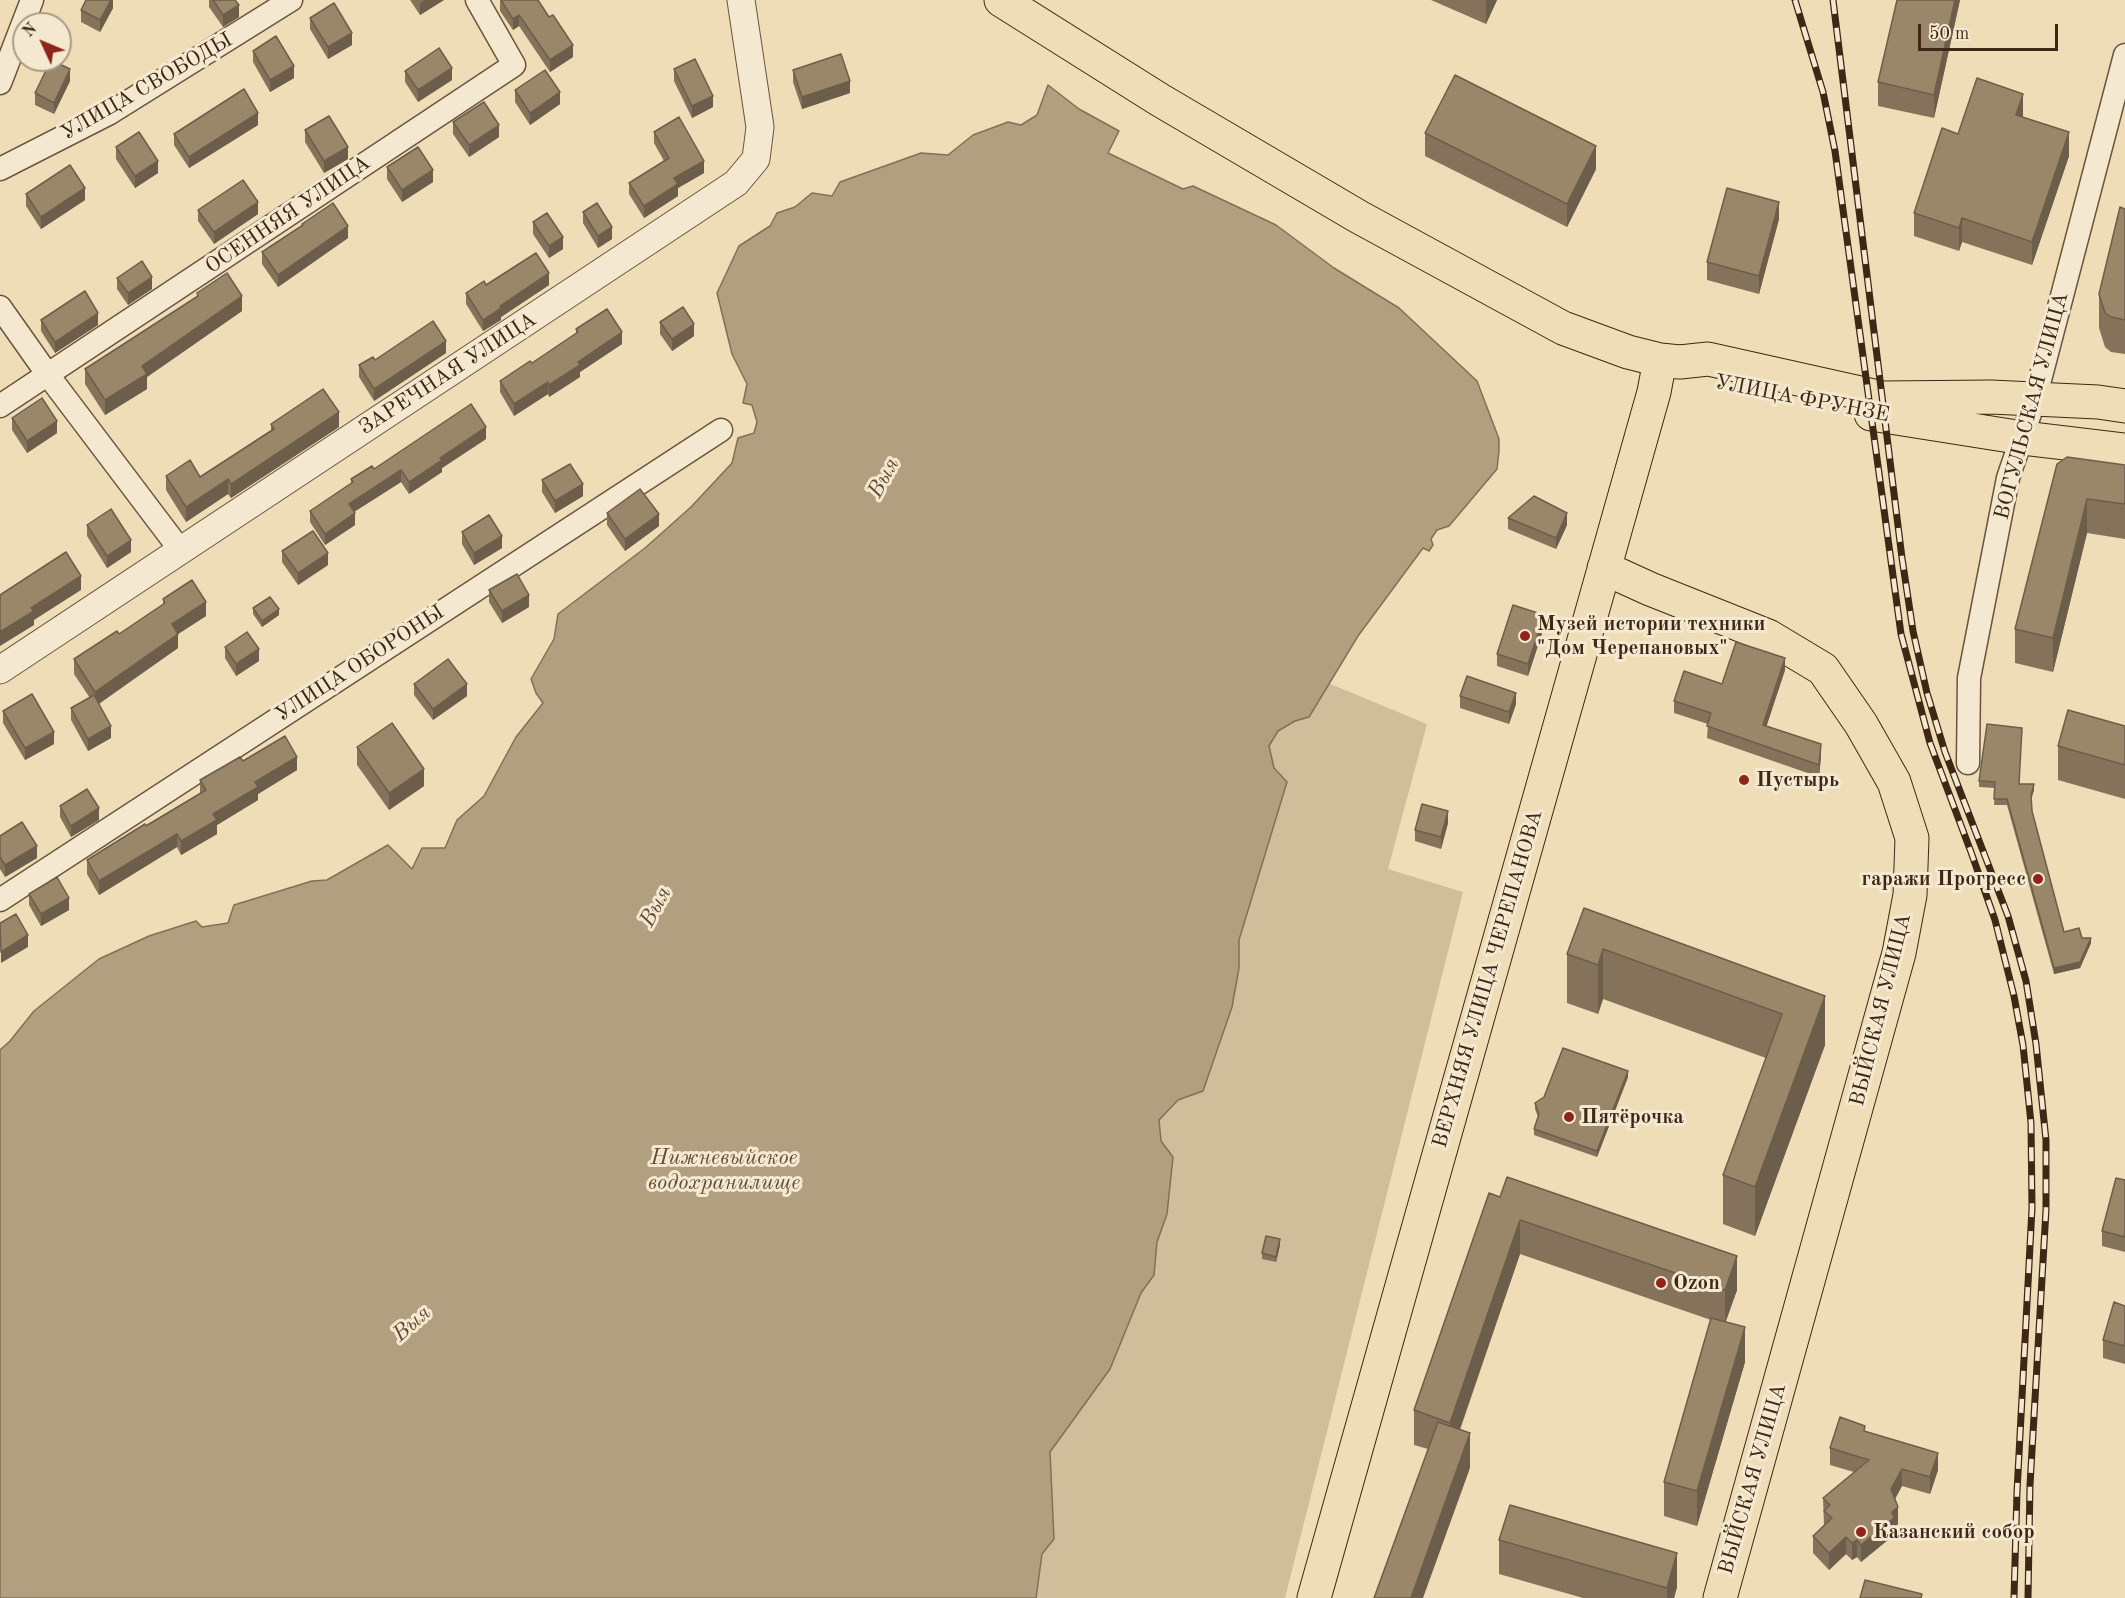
<!DOCTYPE html>
<meta charset="utf-8">
<style>
body{margin:0}
#map{position:relative;width:2125px;height:1598px;overflow:hidden;background:#eeddb6;font-family:"Old Standard TT",serif}
canvas{display:block}
.north{position:absolute;left:12px;top:12px;width:60px;height:60px;box-sizing:border-box;background:#f4e9d0;border:2px solid #ab9b85;border-radius:50%;rotate:314deg;font-size:16px;font-weight:700;line-height:24px;text-align:center;color:#3e2715}
.north::after{content:'';display:block;margin:auto;width:21px;height:27px;background:#8f2418;clip-path:polygon(50% 0,100% 100%,50% 72%,0 100%)}
.scale{position:absolute;left:1918px;top:24px;width:140px;height:27px;box-sizing:border-box;border:3px solid #3e2715;border-top:0;padding-left:8px;font-size:18px;line-height:21px;white-space:nowrap;color:#3e2715;-webkit-text-stroke:4px #f4e9d0;paint-order:stroke}
</style>
<div id="map">
<canvas width="2125" height="1598"></canvas>
<div class="north">N</div>
<div class="scale">50 m</div>
</div>
<script>
const c = document.querySelector('canvas').getContext('2d');
c.lineJoin = 'round';
function fillPath(path, color) {
  c.fillStyle = color;
  c.fill(path, 'evenodd');
}
function toPath(rows) {
  const path = new Path2D();
  for (const r of rows) {
    path.moveTo(r[0], r[1]);
    for (let i = 2; i < r.length; i += 2) path.lineTo(r[i], r[i + 1]);
  }
  return path;
}
function trace(path, color, width, dash) {
  c.strokeStyle = color;
  c.lineWidth = width;
  c.lineCap = dash ? 'butt' : 'round';
  c.setLineDash(dash || []);
  c.stroke(path);
}
function write(font, color, halo, rows, align = 'center') {
  c.font = font + ' "Old Standard TT",serif';
  c.lineWidth = 6;
  c.setLineDash([]);
  c.textBaseline = 'middle';
  c.strokeStyle = halo;
  c.fillStyle = color;
  for (const [text, x, y, turn = 0] of rows) {
    c.save();
    c.translate(x, y);
    c.rotate((+turn || 0) * Math.PI / 180);
    c.textAlign = isNaN(turn) ? turn : align;
    if (halo) c.strokeText(text, 0, 0);
    c.fillText(text, 0, 0);
    c.restore();
  }
}
fillPath(toPath([
 [1328,683,1427,724,1388,869,1463,892,1285,1598,1036,1598,1042,1554,1054,1539,1050,1452,1110,1369,1141,1293,1154,1275,1157,1242,1167,1214,1159,1120,1178,1100,1203,1091,1239,968,1239,940,1287,782,1274,768,1269,747,1278,731,1295,721,1309,717]
]), '#d0be9b');
const water = toPath([
 [1048,85,1079,109,1119,131,1108,153,1183,189,1193,186,1276,225,1334,268,1399,308,1477,381,1499,439,1499,451,1497,469,1449,526,1437,530,1431,539,1433,545,1429,551,1423,548,1358,636,1309,717,1295,721,1278,731,1269,746,1274,768,1287,782,1239,940,1239,968,1232,1007,1203,1091,1178,1100,1159,1120,1161,1141,1173,1157,1167,1214,1157,1242,1154,1275,1141,1293,1110,1369,1050,1452,1054,1539,1042,1554,1036,1598,0,1598,0,1050,10,1041,34,1011,99,959,149,936,196,921,202,927,228,923,234,905,312,881,327,880,388,845,412,869,422,848,445,848,457,820,484,796,516,737,543,703,536,693,531,679,554,639,558,614,645,548,691,507,732,463,738,438,754,433,757,422,752,405,743,403,747,384,732,354,717,293,739,246,770,226,777,213,795,207,812,193,832,196,840,182,921,153,948,155,973,135,1008,122,1021,125,1037,115,1048,85]
]);
fillPath(water, '#b29f7f');
trace(water, '#846f55', 1.5);
const minor = toPath([
 [0,83,32,0],
 [0,169,110,113,291,0],
 [0,307,48,375,181,551],
 [0,406,514,65,477,0],
 [1968,763,1969,678,2008,478,2035,399,2125,55],
 [0,900,721,430]
]);
const tertiary = toPath([
 [0,670,736,183,756,159,760,127,741,0]
]);
const primary = toPath([
 [1001,0,1160,100,1359,217,1563,328,1628,352,1660,360,1680,362,1708,359,1883,398,1991,397,2098,402,2125,406],
 [1871,414,2023,438,2125,450],
 [1604,568,1650,589,1768,636,1823,669,1861,724,1894,782,1912,838,1910,895,1899,953,1720,1598],
 [1314,1598,1654,392,1660,360]
]);
trace(minor, '#6a543d', 25);
trace(tertiary, '#6a543d', 29);
trace(primary, '#3e2715', 35);
trace(minor, '#f4e9d0', 22);
trace(tertiary, '#f4e9d0', 27);
trace(primary, '#eeddb6', 33);
const rail = toPath([
 [1795,0,1823,92,1835,151,1901,634,1930,743,1971,852,1995,920,2014,996,2023,1045,2031,1123,2032,1208,2017,1492,2014,1598],
 [1833,0,1902,558,1913,631,1927,693,1945,752,2008,916,2026,981,2036,1044,2046,1140,2046,1210,2030,1485,2028,1598]
]);
trace(rail, '#3e2715', 7);
trace(rail, '#f4e9d0', 4.5, [14]);
fillPath(toPath([
 [111,0,113,0,113,8,100,32,81,22,81,10],
 [209,0,235,0,239,17,223,27,209,7],
 [410,0,444,0,420,15],
 [500,0,573,57,550,72,519,26,513,30,500,11],
 [1431,0,1497,0,1486,24],
 [1960,0,1934,118,1878,106,1878,82],
 [310,18,352,45,328,59,310,29],
 [253,51,294,78,270,92,253,62],
 [674,69,713,107,692,118,674,81],
 [793,70,850,93,802,109,793,82],
 [405,71,452,80,418,102,405,82],
 [70,81,54,114,35,105,35,93],
 [515,90,560,104,530,125,515,102],
 [2023,117,2069,156,2032,265,1962,242,1959,251,1914,236,1914,213,1958,134],
 [453,122,499,137,469,157,453,134],
 [258,125,189,168,174,145,174,134],
 [305,130,348,159,324,173,305,142],
 [654,132,704,173,678,188,678,196,644,218,629,194,629,183,664,161,654,143],
 [1425,133,1596,169,1567,227,1425,156],
 [116,147,158,173,135,188,116,159],
 [387,167,433,182,402,202,387,179],
 [26,194,85,200,41,229,26,206],
 [2125,209,2125,354,2111,352,2105,347,2099,328,2099,294],
 [198,210,258,214,214,244,198,221],
 [583,212,612,239,598,248,583,223],
 [1779,219,1759,294,1707,280,1707,262],
 [533,222,563,249,549,258,533,234],
 [302,224,348,238,278,287,262,264,262,252,302,226],
 [117,278,152,289,128,305,117,289],
 [486,285,549,285,501,317,501,320,483,331,466,304,466,293],
 [197,293,242,311,147,377,147,389,105,415,85,384,85,369,197,297],
 [41,320,98,325,55,353,41,331],
 [660,322,694,336,672,351,660,334],
 [576,329,622,344,580,372,580,377,549,397,548,394,514,416,500,392,500,381,532,363,576,334],
 [446,353,374,401,359,377,359,365,375,360],
 [12,418,57,433,27,453,12,430],
 [271,424,339,427,231,498,228,494,186,522,166,490,166,476,200,477,271,430],
 [486,439,442,468,442,472,409,494,401,482,354,512,355,525,325,545,310,522,310,511,351,484,351,479,374,469],
 [2057,464,2125,465,2125,539,2087,533,2053,672,2015,663,2015,629],
 [542,480,583,496,555,513,542,492],
 [607,513,659,526,625,551,607,525],
 [1508,518,1567,525,1556,549,1508,529],
 [87,525,131,552,107,568,87,536],
 [462,532,502,548,474,565,462,544],
 [282,551,328,565,298,585,282,562],
 [489,590,529,607,502,623,489,602],
 [163,599,206,616,178,634,178,648,99,704,111,738,88,751,71,720,71,708,90,698,74,674,74,659,119,634,163,604],
 [253,608,279,615,262,627,253,614],
 [1544,627,1528,676,1497,666,1497,654],
 [225,647,259,661,236,676,225,658],
 [1785,670,1766,726,1821,756,1819,777,1707,738,1708,724,1674,713,1674,701,1722,684],
 [414,684,467,696,433,720,414,695],
 [1460,696,1516,704,1509,724,1460,708],
 [3,711,54,744,25,760,3,723],
 [2125,726,2125,799,2058,780,2058,746],
 [357,747,424,786,389,810,357,765],
 [243,761,297,770,258,794,258,800,217,825,217,834,181,855,177,847,99,895,87,874,87,860,200,793,200,780],
 [1979,781,2019,784,2034,790,2031,799,2032,811,2064,932,2082,938,2091,943,2080,968,2054,974,2007,805,1994,805,1995,788,1979,787],
 [60,806,99,820,71,837,60,817],
 [1448,823,1441,849,1415,841,1415,830],
 [0,836,37,858,5,877,0,869],
 [29,894,69,910,41,926,29,905],
 [1584,908,1825,996,1825,1045,1755,1236,1723,1224,1723,1175,1766,1058,1603,999,1598,1014,1567,1003,1567,954],
 [1628,1077,1597,1157,1534,1135,1534,1129,1538,1117,1535,1109,1535,1103],
 [2125,1180,2125,1252,2102,1246,2102,1231],
 [1489,1193,1737,1290,1725,1322,1745,1362,1697,1526,1664,1516,1664,1482,1711,1320,1520,1254,1460,1430,1470,1468,1428,1449,1414,1445,1414,1410],
 [1280,1245,1276,1262,1262,1259,1262,1253],
 [2125,1306,2125,1364,2103,1358,2103,1340],
 [1865,1432,1938,1470,1930,1494,1902,1486,1895,1499,1898,1524,1894,1527,1894,1535,1861,1562,1857,1557,1852,1560,1846,1554,1829,1570,1813,1553,1813,1536,1824,1525,1823,1498,1854,1472,1830,1465,1830,1448],
 [1499,1540,1677,1587,1674,1598,1583,1598,1499,1574]
]), '#84735a');
fillPath(toPath([
 [111,0,113,0,113,8,100,32,100,20],
 [425,0,444,0,420,15,420,3],
 [1486,0,1497,0,1486,24],
 [1955,0,1960,0,1934,118,1934,95],
 [239,5,239,17,223,27,223,15],
 [519,15,519,26,513,30,513,19],
 [352,33,352,45,328,59,328,47],
 [573,45,573,57,550,72,550,60],
 [294,66,294,78,270,92,270,80],
 [452,68,452,80,418,102,418,90],
 [70,69,70,81,54,114,54,103],
 [850,81,850,93,802,109,802,97],
 [560,92,560,104,530,125,530,113],
 [2023,94,2023,117,2016,115],
 [713,96,713,107,692,118,692,106],
 [258,113,258,125,189,168,189,157],
 [499,125,499,137,469,157,469,145],
 [2069,132,2069,156,2032,265,2032,242],
 [1596,146,1596,169,1567,227,1567,204],
 [348,147,348,159,324,173,324,161],
 [158,161,158,173,135,188,135,176],
 [704,161,704,173,678,188,678,196,644,218,644,206,674,178],
 [433,170,433,182,402,202,402,190],
 [85,188,85,200,41,229,41,217],
 [258,202,258,214,214,244,214,232],
 [1779,202,1779,219,1759,294,1759,276],
 [1962,218,1962,242,1959,251,1959,228],
 [348,226,348,238,278,287,278,275],
 [612,227,612,239,598,248,598,236],
 [563,237,563,249,549,258,549,246],
 [549,273,549,285,501,317,501,320,483,331,483,320,500,306],
 [152,277,152,289,128,305,128,293],
 [242,296,242,311,147,377,147,389,105,415,105,400,142,366],
 [98,313,98,325,55,353,55,342],
 [694,324,694,336,672,351,672,339],
 [622,332,622,344,580,372,580,377,549,397,549,385,578,362],
 [446,341,446,353,374,401,374,389],
 [548,382,548,394,514,416,514,404],
 [339,412,339,427,231,498,231,484],
 [57,421,57,433,27,453,27,441],
 [486,427,486,439,442,468,442,472,409,494,409,482,440,458],
 [401,470,401,482,349,515,349,504],
 [228,479,228,494,186,522,186,507],
 [583,484,583,496,555,513,555,501],
 [2087,499,2087,533,2053,672,2053,638],
 [355,513,355,525,325,545,325,534],
 [1567,513,1567,525,1556,549,1556,538],
 [659,514,659,526,625,551,625,539],
 [502,536,502,548,474,565,474,553],
 [131,540,131,552,107,568,107,556],
 [328,553,328,565,298,585,298,573],
 [81,576,81,590,34,620,34,625,0,646,0,632,31,608],
 [529,595,529,607,502,623,502,611],
 [206,602,206,616,178,634,178,648,95,706,95,692,172,624],
 [279,609,279,615,262,627,262,621],
 [1544,615,1544,627,1528,676,1528,664],
 [259,649,259,661,236,676,236,664],
 [1785,658,1785,670,1763,737,1763,725],
 [467,684,467,696,433,720,433,709],
 [1516,693,1516,704,1509,724,1509,712],
 [111,726,111,738,88,751,88,739],
 [54,732,54,744,25,760,25,748],
 [1821,744,1821,756,1819,777,1819,765],
 [297,757,297,770,258,794,258,800,217,825,217,834,181,855,181,841,213,814,255,782],
 [424,769,424,786,389,810,389,793],
 [2034,784,2034,790,2031,800,2031,795],
 [99,808,99,820,71,837,71,826],
 [1448,811,1448,823,1441,849,1441,837],
 [177,834,177,847,99,895,99,881],
 [37,846,37,858,5,877,5,865],
 [69,898,69,910,41,926,41,914],
 [28,935,28,947,1,963,1,952],
 [2091,938,2091,943,2080,968,2054,974,2054,968],
 [1603,949,1603,999,1598,1014,1598,965],
 [1825,996,1825,1045,1755,1236,1755,1187],
 [1628,1071,1628,1077,1597,1157,1597,1151],
 [1520,1220,1520,1254,1450,1457,1450,1423],
 [1280,1239,1280,1245,1276,1262,1276,1257],
 [1737,1256,1737,1290,1725,1324,1725,1290],
 [1745,1327,1745,1362,1697,1526,1697,1491],
 [1470,1433,1470,1468,1423,1598,1411,1598],
 [1938,1453,1938,1470,1930,1494,1930,1477],
 [1902,1469,1902,1486,1891,1506,1891,1489],
 [1898,1507,1898,1524,1894,1527,1894,1535,1861,1562,1861,1545,1892,1512],
 [1846,1537,1846,1554,1829,1570,1829,1553],
 [1857,1540,1857,1557,1852,1560,1852,1543],
 [1677,1553,1677,1587,1674,1598,1667,1598,1667,1588]
]), '#6c5e4a');
const building = toPath([
 [86,0,111,0,100,20,81,10,86,0],
 [213,0,235,0,239,5,223,15,213,0],
 [501,0,538,0,549,17,553,15,573,45,550,60,519,15,513,19,501,0],
 [1897,0,1955,0,1934,95,1878,82,1897,0],
 [334,3,352,33,328,47,310,18,334,3],
 [276,36,294,66,270,80,253,51,276,36],
 [439,48,452,68,418,90,405,71,439,48],
 [841,54,850,81,802,97,793,70,841,54],
 [695,59,713,96,692,106,674,69,695,59],
 [51,60,70,69,54,103,35,93,51,60],
 [545,70,560,92,530,113,515,90,545,70],
 [1455,75,1596,146,1567,204,1425,133,1455,75],
 [1977,78,2023,94,2016,115,2069,132,2032,242,1962,218,1959,228,1914,213,1942,128,1958,134,1977,78],
 [244,89,258,113,189,157,174,134,244,89],
 [484,102,499,125,469,145,453,122,484,102],
 [329,116,348,147,324,161,305,130,329,116],
 [679,117,704,161,674,178,678,184,644,206,629,183,669,158,654,132,679,117],
 [139,132,158,161,135,176,116,147,139,132],
 [418,147,433,170,402,190,387,167,418,147],
 [70,165,85,188,41,217,26,194,70,165],
 [243,180,258,202,214,232,198,210,243,180],
 [1727,188,1779,202,1759,276,1707,262,1727,188],
 [333,203,348,226,278,275,262,252,303,225,302,224,333,203],
 [597,203,612,227,598,236,583,212,597,203],
 [2120,207,2125,209,2125,320,2111,317,2105,313,2099,294,2120,207],
 [547,213,563,237,549,246,533,222,547,213],
 [536,253,549,273,500,306,501,308,483,320,466,293,484,281,486,285,536,253],
 [142,261,152,277,128,293,117,278,142,261],
 [227,273,242,296,142,366,147,374,105,400,85,369,198,296,197,293,227,273],
 [85,291,98,313,55,342,41,320,85,291],
 [683,307,694,324,672,339,660,322,683,307],
 [607,309,622,332,578,362,580,365,549,385,548,382,514,404,500,381,530,361,532,363,578,332,576,329,607,309],
 [433,321,446,341,374,389,359,365,373,357,375,360,433,321],
 [323,389,339,412,231,484,228,479,186,507,166,476,190,460,200,477,274,429,271,424,323,389],
 [42,398,57,421,27,441,12,418,42,398],
 [471,404,486,427,440,458,442,460,409,482,401,470,349,504,355,513,325,534,310,511,353,482,351,479,372,466,374,469,471,404],
 [2067,457,2125,465,2125,504,2087,499,2053,638,2015,629,2057,464,2067,457],
 [570,464,583,484,555,501,542,480,570,464],
 [640,489,659,514,625,539,607,513,640,489],
 [1534,496,1567,513,1556,538,1508,518,1534,496],
 [111,509,131,540,107,556,87,525,111,509],
 [489,515,502,536,474,553,462,532,489,515],
 [313,531,328,553,298,573,282,551,313,531],
 [66,552,81,576,31,608,34,611,0,632,0,595,66,552],
 [517,574,529,595,502,611,489,590,517,574],
 [192,580,206,602,172,624,178,634,95,692,74,659,117,631,119,634,165,603,163,599,192,580],
 [270,597,279,609,262,621,253,608,270,597],
 [1513,605,1544,615,1528,664,1497,654,1513,605],
 [247,632,259,649,236,664,225,647,247,632],
 [1736,642,1785,658,1763,725,1821,744,1819,765,1707,726,1711,713,1674,701,1684,671,1722,684,1736,642],
 [448,659,467,684,433,709,414,684,448,659],
 [1467,676,1516,693,1509,712,1460,696,1467,676],
 [32,694,54,732,25,748,3,711,32,694],
 [94,695,111,726,88,739,71,708,94,695],
 [2068,710,2125,726,2125,765,2058,746,2068,710],
 [392,723,424,769,389,793,357,747,392,723],
 [1987,724,2022,728,2019,784,2034,784,2031,795,2032,811,2064,932,2079,928,2082,938,2091,938,2080,962,2054,968,2007,799,1994,799,1995,782,1979,781,1987,724],
 [285,736,297,757,255,782,258,787,213,814,217,820,181,841,177,834,99,881,87,860,145,824,146,826,206,790,200,780,240,757,243,761,285,736],
 [87,789,99,808,71,826,60,806,87,789],
 [1422,804,1448,811,1441,837,1415,830,1422,804],
 [22,822,37,846,5,865,0,857,0,836,22,822],
 [57,877,69,898,41,914,29,894,57,877],
 [1584,908,1825,996,1755,1187,1723,1175,1782,1014,1603,949,1598,965,1567,954,1584,908],
 [16,914,28,935,1,952,0,923,16,914],
 [1563,1048,1628,1071,1597,1151,1534,1129,1539,1114,1535,1103,1544,1097,1563,1048],
 [1507,1177,1737,1256,1725,1290,1520,1220,1450,1423,1414,1410,1489,1193,1500,1197,1507,1177],
 [2116,1178,2125,1180,2125,1237,2102,1231,2116,1178],
 [1266,1236,1280,1239,1276,1257,1262,1253,1266,1236],
 [2114,1302,2125,1306,2125,1346,2103,1340,2114,1302],
 [1711,1318,1745,1327,1697,1491,1664,1482,1711,1318],
 [1840,1417,1865,1426,1864,1431,1938,1453,1930,1477,1902,1469,1891,1489,1898,1507,1892,1512,1894,1518,1861,1545,1857,1540,1852,1543,1846,1537,1829,1553,1813,1536,1832,1518,1824,1511,1830,1505,1823,1498,1869,1460,1830,1448,1840,1417],
 [1438,1422,1470,1433,1411,1598,1374,1598,1438,1422],
 [1510,1505,1677,1553,1667,1588,1499,1540,1510,1505],
 [1865,1580,1922,1594,1921,1598,1860,1598,1865,1580]
]);
fillPath(building, '#9a8669');
trace(building, '#6c5e4a', 1.5);
for (const [x, y, r, color] of [
 [1525,636,6,"#8f2418"],
 [1744,780,6,"#8f2418"],
 [2038,879,6,"#8f2418"],
 [1569,1117,6,"#8f2418"],
 [1661,1283,6,"#8f2418"],
 [1861,1532,6,"#8f2418"]
]) {
  const dot = new Path2D();
  dot.arc(x, y, r, 0, 2 * Math.PI);
  c.fillStyle = color;
  c.fill(dot);
  trace(dot, '#f4e9d0', 2);
}
write('21px', '#3e2715', '#f4e9d0', [
 ["УЛИЦА СВОБОДЫ",147,87,-30],
 ["ОСЕННЯЯ УЛИЦА",288,215,-34],
 ["ЗАРЕЧНАЯ УЛИЦА",448,374,-33],
 ["УЛИЦА ФРУНЗЕ",1802,399,11],
 ["ВОГУЛЬСКАЯ УЛИЦА",2032,406,-75],
 ["УЛИЦА ОБОРОНЫ",360,664,-33],
 ["ВЕРХНЯЯ УЛИЦА ЧЕРЕПАНОВА",1488,979,-74],
 ["ВЫЙСКАЯ УЛИЦА",1881,1010,-76],
 ["ВЫЙСКАЯ УЛИЦА",1753,1479,-74]
]);
write('bold 21px', '#3e2715', '#f4e9d0', [
 ["Музей истории техники",1537,624],
 ["\"Дом Черепановых\"",1537,648],
 ["Пустырь",1756,780],
 ["гаражи Прогресс",2026,879,"right"],
 ["Пятёрочка",1581,1117],
 ["Ozon",1673,1283],
 ["Казанский собор",1873,1532]
], 'left');
write('italic 22px', '#614b35', '#f4e9d0', [
 ["Выя",884,478,-62],
 ["Выя",656,907,-62],
 ["Нижневыйское",724,1158],
 ["водохранилище",724,1183],
 ["Выя",412,1324,-41]
]);
</script>
